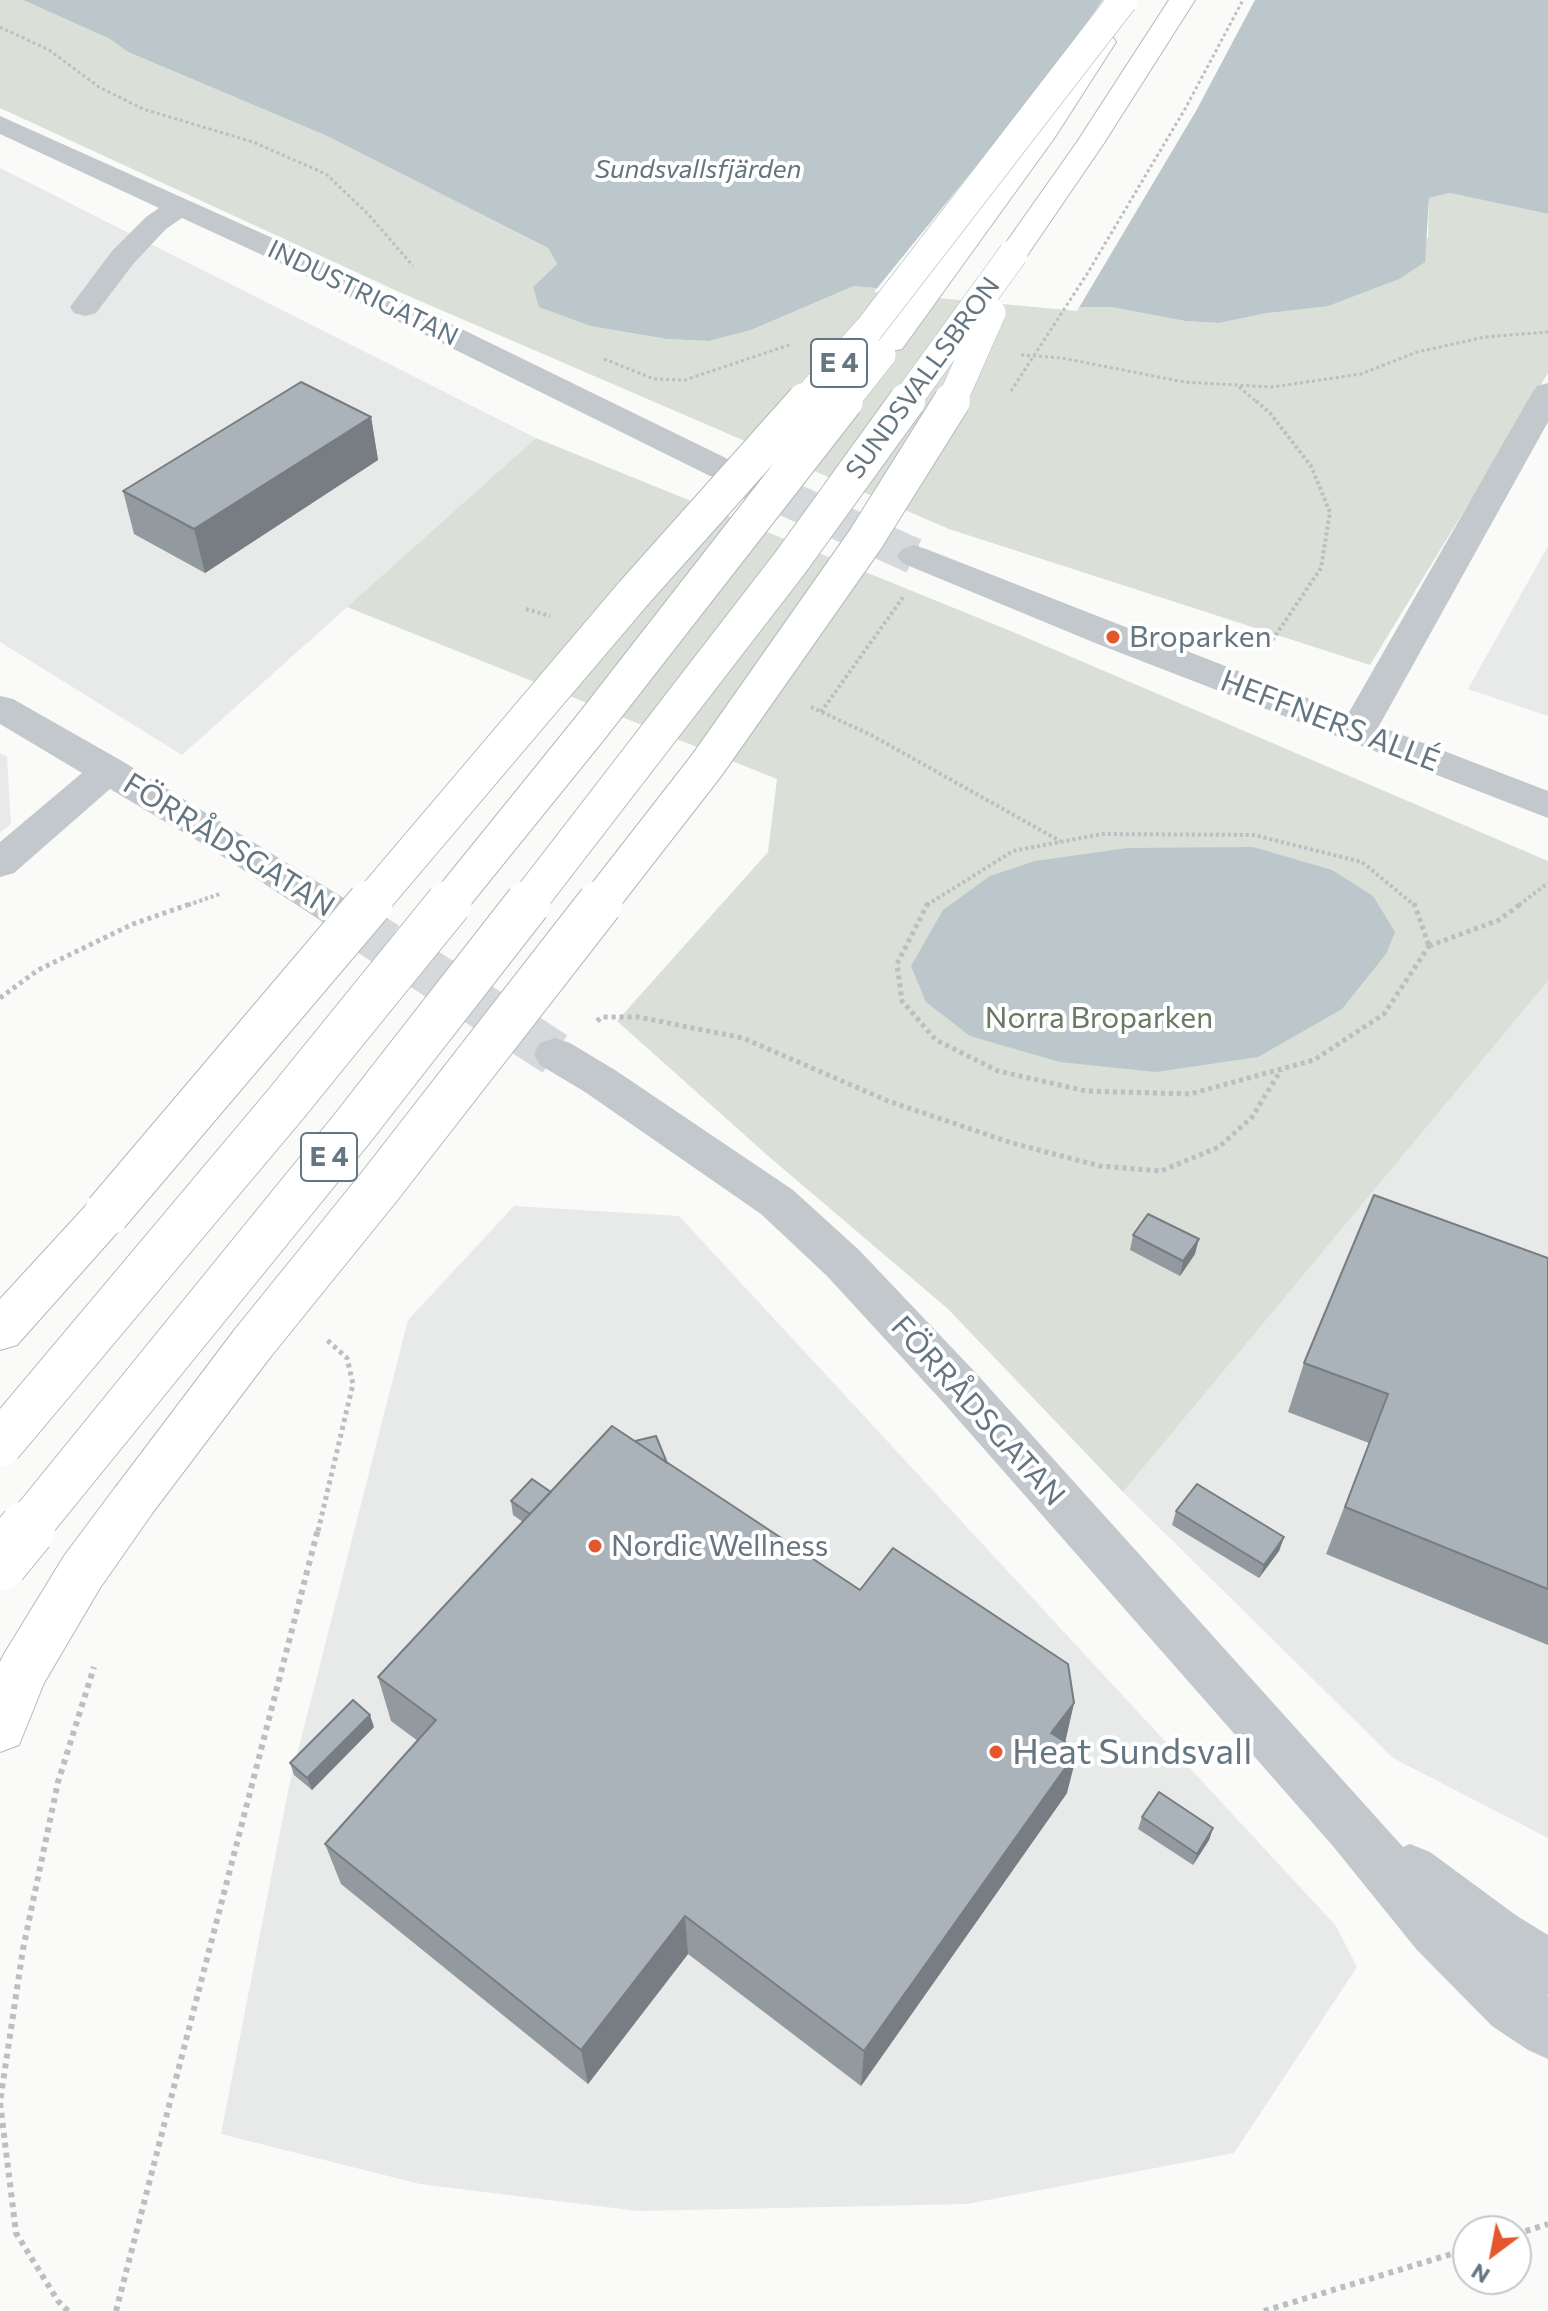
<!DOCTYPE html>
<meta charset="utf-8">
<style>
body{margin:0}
#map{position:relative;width:1548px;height:2311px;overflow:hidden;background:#fafaf8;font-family:Commissioner,sans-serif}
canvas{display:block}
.north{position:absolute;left:1452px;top:2215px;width:80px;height:80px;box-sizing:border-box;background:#fff;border:2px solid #c1c8cd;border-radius:50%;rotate:212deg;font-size:22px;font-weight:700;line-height:32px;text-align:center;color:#657683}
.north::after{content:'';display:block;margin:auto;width:28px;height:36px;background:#e4572e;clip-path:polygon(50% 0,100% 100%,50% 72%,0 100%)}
</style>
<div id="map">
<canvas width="1548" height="2311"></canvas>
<div class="north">N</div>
</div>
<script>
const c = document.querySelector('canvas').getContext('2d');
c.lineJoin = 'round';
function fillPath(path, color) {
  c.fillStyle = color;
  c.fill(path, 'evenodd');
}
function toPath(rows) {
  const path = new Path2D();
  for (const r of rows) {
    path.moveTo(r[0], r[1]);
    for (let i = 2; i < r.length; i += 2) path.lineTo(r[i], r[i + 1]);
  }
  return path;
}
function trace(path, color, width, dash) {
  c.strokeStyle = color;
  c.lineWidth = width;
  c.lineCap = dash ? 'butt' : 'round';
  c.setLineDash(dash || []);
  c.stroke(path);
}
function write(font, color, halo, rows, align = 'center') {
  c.font = font + ' Commissioner,sans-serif';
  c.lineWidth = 8;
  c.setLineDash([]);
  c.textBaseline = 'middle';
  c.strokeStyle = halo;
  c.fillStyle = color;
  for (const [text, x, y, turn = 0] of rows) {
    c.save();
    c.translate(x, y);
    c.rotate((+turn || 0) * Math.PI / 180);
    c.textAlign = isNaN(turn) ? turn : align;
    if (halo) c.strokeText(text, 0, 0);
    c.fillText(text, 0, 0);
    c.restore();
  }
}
fillPath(toPath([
 [0,168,536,438,182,755,0,642],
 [1548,546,1548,716,1468,689],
 [0,753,7,757,11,824,0,833],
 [1548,981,1548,1838,1393,1758,1123,1492],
 [514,1206,679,1216,1336,1926,1357,1967,1234,2153,967,2204,638,2211,420,2184,221,2134,289,1786,408,1320]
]), '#e8e9e9');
fillPath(toPath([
 [0,0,23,0,110,39,128,52,327,136,548,248,557,264,533,287,540,307,590,326,665,339,709,341,751,330,854,286,1077,307,1111,307,1185,321,1219,323,1267,313,1428,238,1429,198,1450,193,1548,214,1548,373,1370,665,949,529,397,291,0,108],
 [536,438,1013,632,1548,861,1548,981,1123,1492,948,1309,767,1155,617,1021,768,852,777,779,347,607]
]), '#dadfd7');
fillPath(toPath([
 [23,0,1548,0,1548,214,1450,193,1429,198,1425,262,1399,279,1328,306,1267,313,1219,323,1185,321,1111,307,1077,307,854,286,751,330,709,341,666,339,590,326,539,307,533,287,557,264,548,248,327,136,128,52,110,39],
 [1253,847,1332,870,1373,896,1395,932,1386,954,1342,1009,1258,1057,1156,1072,1060,1062,970,1036,926,1002,911,966,943,910,990,876,1035,861,1128,848]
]), '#bbc7cb');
fillPath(toPath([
 [1103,0,1255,0,1196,111,1077,311,874,292,1046,80]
]), '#fafaf8');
trace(toPath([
 [735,475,914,556]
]), '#d5d9db', 36, [36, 18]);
trace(toPath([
 [349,920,555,1054]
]), '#d5d9db', 45, [45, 22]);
const highway = toPath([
 [1169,0,1195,0,1104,143,1024,260,1013,263,1002,260,998,254,1077,142,1169,0],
 [1103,34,1112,36,1116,42,1055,137,902,349,891,351,880,349,875,342,880,335,1033,127,1094,36,1103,34],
 [107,1195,123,1200,129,1213,123,1226,17,1345,0,1350,0,1299,91,1200,107,1195],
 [134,1478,151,1485,159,1500,151,1515,100,1588,44,1683,19,1745,0,1752,0,1662,4,1654,64,1556,117,1485,134,1478]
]);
trace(highway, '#b4b9bd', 2);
trace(toPath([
 [0,27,49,50,99,87,143,109,253,142,326,174,368,214,413,266],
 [1021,355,1062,358,1184,382,1272,387,1361,374,1417,352,1485,337,1548,332],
 [604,359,654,379,685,380,792,344],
 [1239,387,1258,403]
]), '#bbbfc2', 3, [3, 3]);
trace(toPath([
 [1256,401,1270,413,1311,466,1330,512,1321,568,1267,648],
 [526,609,550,616],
 [811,707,873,736,1060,841],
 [821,712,904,596],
 [188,905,222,893],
 [927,905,1013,851,1102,834,1254,835,1362,862,1414,905],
 [1519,905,1548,883]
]), '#bbbfc2', 4, [3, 3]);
trace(toPath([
 [928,903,897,964,902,1001,936,1040,998,1071,1086,1091,1190,1094,1314,1060,1384,1014,1429,946],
 [1414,903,1429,946],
 [1429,946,1499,920,1522,903],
 [0,998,38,970,133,924,193,903],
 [597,1021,602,1017,638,1017,743,1038,888,1101,1012,1143,1100,1166,1161,1171,1219,1147,1252,1117,1281,1070],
 [318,1531,353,1384,347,1358,327,1340]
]), '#bbbfc2', 5, [4, 4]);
trace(toPath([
 [1516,2234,1548,2224],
 [68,2311,58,2301,16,2233,0,2102,23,1949,58,1782,94,1667],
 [116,2311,318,1529],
 [1264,2311,1468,2249]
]), '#bbbfc2', 6, [5, 5]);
fillPath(toPath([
 [0,116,306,253,734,462,739,469,734,476,722,479,710,476,284,265,182,218,166,229,134,263,96,313,85,316,74,313,70,307,112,251,146,217,159,208,0,134,0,116],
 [1548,383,1548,422,1379,726,1548,791,1548,818,1100,645,902,563,897,556,902,549,914,545,926,549,1348,714,1532,393,1537,386,1548,383],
 [0,696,13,699,122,761,363,910,369,920,363,930,349,934,335,930,208,847,110,789,14,873,0,877,0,842,82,773,0,724,0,696],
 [555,1038,570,1043,615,1070,793,1190,859,1250,975,1372,1403,1847,1410,1844,1430,1852,1517,1916,1548,1935,1548,1995,1545,1994,1548,1996,1548,2059,1528,2050,1492,2026,1417,1950,1332,1845,941,1400,827,1276,761,1214,585,1092,540,1065,534,1054,540,1043,555,1038]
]), '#c3c8cc');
fillPath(highway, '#fff');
const highwayBridgeFar3 = toPath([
 [803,403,869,329,1123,0],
 [843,403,881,355],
 [905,403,1013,254],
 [951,403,991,313]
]);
const highwayBridgeFar2 = toPath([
 [369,905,633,594,805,401],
 [447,905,591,727,845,401],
 [526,905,790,563,907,401],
 [598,905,707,765,865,540,952,401]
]);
const highwayBridgeFar1 = toPath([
 [107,1213,370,903],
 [0,1444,285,1105,449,903],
 [134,1500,252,1344,379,1187,600,903],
 [25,1531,351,1130,528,903]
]);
const highwayBridge = toPath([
 [0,1562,27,1529]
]);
trace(highwayBridgeFar3, '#b4b9bd', 30, []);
trace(highwayBridgeFar2, '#b4b9bd', 38, []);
trace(highwayBridgeFar1, '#b4b9bd', 47, []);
trace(highwayBridge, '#b4b9bd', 58, []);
trace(toPath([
 [1011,391,1087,274,1185,109,1243,0]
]), '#bbbfc2', 3, [3, 3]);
trace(highwayBridgeFar3, '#fff', 29);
trace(highwayBridgeFar2, '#fff', 36);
trace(highwayBridgeFar1, '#fff', 45);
trace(highwayBridge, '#fff', 56);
fillPath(toPath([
 [371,417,378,460,205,573,134,534,123,491],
 [1133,1235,1195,1254,1180,1276,1130,1250],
 [1548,1258,1548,1645,1326,1554,1369,1443,1288,1412,1304,1363],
 [635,1441,860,1590,1074,1703,1065,1742,1067,1793,861,2086,688,1954,588,2084,341,1884,325,1844,418,1741,391,1721,378,1677,523,1522,513,1515,511,1501,551,1492],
 [1176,1511,1284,1537,1279,1551,1259,1578,1172,1525],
 [374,1727,312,1790,294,1775,290,1763],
 [1142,1817,1213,1828,1209,1840,1193,1865,1138,1829]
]), '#929a9f');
fillPath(toPath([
 [371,417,378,460,205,573,194,529],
 [1199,1239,1195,1254,1180,1276,1183,1261],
 [1284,1537,1279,1551,1259,1578,1264,1565],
 [1074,1703,1064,1747,1051,1733],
 [370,1715,374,1727,312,1790,307,1778],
 [1078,1750,1067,1793,861,2086,864,2051],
 [1213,1828,1209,1840,1193,1865,1197,1854],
 [685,1916,688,1954,588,2084,581,2050]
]), '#777d82');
const building = toPath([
 [301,382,371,417,194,529,123,491,301,382],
 [1374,1195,1548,1258,1548,1589,1345,1507,1388,1394,1304,1363,1374,1195],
 [1148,1214,1199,1239,1183,1261,1133,1235,1148,1214],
 [612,1426,860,1590,893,1548,1068,1664,1074,1703,1051,1733,1078,1750,864,2051,685,1916,581,2050,325,1844,436,1720,378,1677,612,1426],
 [656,1436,667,1463,635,1441,656,1436],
 [532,1479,551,1492,530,1514,511,1501,532,1479],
 [1197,1484,1284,1537,1264,1565,1176,1511,1197,1484],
 [353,1700,370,1715,307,1778,290,1763,353,1700],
 [1159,1792,1213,1828,1197,1854,1142,1817,1159,1792]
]);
fillPath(building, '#aab3b9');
trace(building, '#777d82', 2);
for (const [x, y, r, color] of [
 [1113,637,8,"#e4572e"],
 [595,1546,8,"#e4572e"],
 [996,1752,8,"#e4572e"]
]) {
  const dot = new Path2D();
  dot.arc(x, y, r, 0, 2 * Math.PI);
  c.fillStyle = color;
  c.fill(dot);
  trace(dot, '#fff', 3);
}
write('italic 26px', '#60757c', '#fff', [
 ["Sundsvallsfjärden",698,169]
]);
write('26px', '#657683', '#fff', [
 ["INDUSTRIGATAN",363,293,26],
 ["SUNDSVALLSBRON",923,378,-54]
]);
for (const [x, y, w] of [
 [839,363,56],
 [329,1157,56]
]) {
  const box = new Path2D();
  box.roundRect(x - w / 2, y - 24, w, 48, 6);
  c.fillStyle = '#fff';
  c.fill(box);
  trace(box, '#657683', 2);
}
write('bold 28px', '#657683', null, [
 ["E 4",839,363],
 ["E 4",329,1157]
]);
write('30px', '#657683', '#fff', [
 ["Broparken",1129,637],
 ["Nordic Wellness",611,1546]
], 'left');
write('30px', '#657683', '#fff', [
 ["HEFFNERS ALLÉ",1330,721,21],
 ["FÖRRÅDSGATAN",229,845,32],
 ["FÖRRÅDSGATAN",978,1411,48]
]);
write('30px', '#687a64', '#fff', [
 ["Norra Broparken",1099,1018]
]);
write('36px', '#657683', '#fff', [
 ["Heat Sundsvall",1012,1752]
], 'left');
</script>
